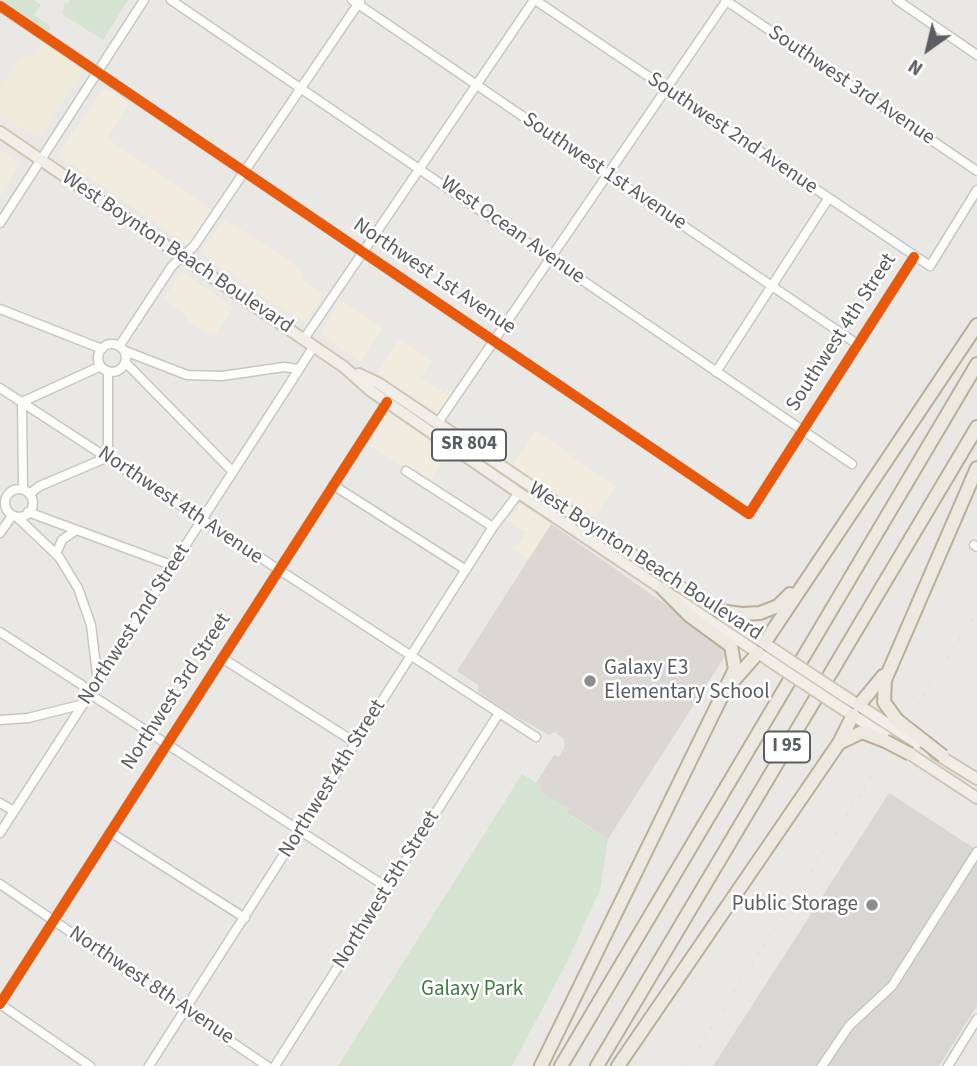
<!DOCTYPE html>
<style>
body{margin:0}
#map{position:relative;width:977px;height:1066px;overflow:hidden;background:#e9e8e4;font-family:"Source Sans 3",sans-serif}
canvas{display:block}
.north{position:absolute;left:893px;top:14px;width:70px;height:70px;-webkit-text-stroke:5px #fff;paint-order:stroke;rotate:214deg;font-size:19px;font-weight:700;line-height:28px;text-align:center;color:#5a5d61}
.north::after{content:'';display:block;margin:auto;width:24px;height:32px;background:#5a5d61;clip-path:polygon(50% 0,100% 100%,50% 72%,0 100%)}
</style>
<div id="map">
<canvas width="977" height="1066"></canvas>
<div class="north">N</div>
</div>
<script>
const c = document.querySelector('canvas').getContext('2d');
c.lineJoin = 'round';
function fillPath(path, color) {
  c.fillStyle = color;
  c.fill(path, 'evenodd');
}
function toPath(rows) {
  const path = new Path2D();
  for (const r of rows) {
    if (r.length === 3) {
      path.moveTo(r[0] + r[2], r[1]);
      path.arc(r[0], r[1], r[2], 0, 2 * Math.PI);
      continue;
    }
    path.moveTo(r[0], r[1]);
    for (let i = 2; i < r.length; i += 2) path.lineTo(r[i], r[i + 1]);
  }
  return path;
}
function trace(path, color, width, dash) {
  c.strokeStyle = color;
  c.lineWidth = width;
  c.lineCap = dash ? 'butt' : 'round';
  c.setLineDash(dash || []);
  c.stroke(path);
}
function write(font, color, halo, rows, align = 'center') {
  c.font = font + ' "Source Sans 3",sans-serif';
  c.lineWidth = 5;
  c.setLineDash([]);
  c.textBaseline = 'middle';
  c.strokeStyle = halo;
  c.fillStyle = color;
  for (const [text, x, y, turn = 0] of rows) {
    c.save();
    c.translate(x, y);
    c.rotate((+turn || 0) * Math.PI / 180);
    c.textAlign = isNaN(turn) ? turn : align;
    if (halo) c.strokeText(text, 0, 0);
    c.fillText(text, 0, 0);
    c.restore();
  }
}
fillPath(toPath([
 [104,88,129,104,107,138,214,212,198,235,187,245,62,158,62,150],
 [0,149,17,161,18,168,0,196],
 [224,219,295,265,303,273,300,278,324,294,309,317,303,322,207,258,203,248],
 [182,272,233,307,214,337,186,320,188,316,163,299],
 [341,300,382,328,361,362,320,333],
 [399,339,432,361,421,378,444,393,447,389,454,393,438,412,377,373],
 [388,412,448,453,428,483,366,444],
 [535,430,616,487,596,518,512,465],
 [520,504,551,524,529,559,515,549,526,532,508,521]
]), '#f2ecde');
fillPath(toPath([
 [889,793,977,850,977,1006,939,1066,713,1066]
]), '#d9d7d4');
fillPath(toPath([
 [551,524,722,644,727,653,608,839,566,812,568,809,539,791,541,786,536,783,554,755,559,757,565,745,563,738,555,732,549,735,506,711,478,692,478,685,457,671]
]), '#dbd8d4');
fillPath(toPath([
 [0,0,34,0,43,7,40,6,34,15,51,27,47,33],
 [70,0,128,0,103,40,62,14,65,2,68,4],
 [522,774,541,786,539,791,568,809,566,813,608,839,600,890,566,964,512,1066,338,1066]
]), '#d4e4d1');
fillPath(toPath([
 [45,41,81,65,81,73,40,136,32,135,0,113,0,110,15,121,0,106,0,87,21,58,34,56]
]), '#f0eadb');
const minor = toPath([
 [171,0,852,464],
 [352,0,857,344],
 [535,0,930,266,977,190],
 [725,0,977,171],
 [897,0,977,55],
 [0,6,749,514,914,257],
 [0,223,144,0],
 [0,309,102,349],
 [304,339,534,0],
 [112,358,14],
 [120,345,172,266,194,246,360,1],
 [125,351,187,375,222,376,284,367,298,369],
 [125,362,232,471],
 [716,372,828,199],
 [0,388,536,737],
 [437,424,727,0],
 [406,471,493,527],
 [333,485,466,570],
 [23,489,22,402,101,366],
 [19,503,14],
 [29,494,40,486,108,457,108,371],
 [28,512,174,566],
 [17,517,59,557,78,588,91,625,98,682],
 [0,533,12,516],
 [974,545,977,547],
 [56,554,62,540,75,531],
 [0,632,82,685,93,696,388,888],
 [222,658,356,743],
 [0,720,28,718,84,704],
 [0,803,14,811],
 [110,832,245,918],
 [0,833,314,346],
 [0,884,267,1066],
 [0,1004,387,402],
 [0,1004,90,1066],
 [149,1066,493,527,519,493],
 [275,1066,499,713],
 [822,1066,849,1026,892,986,977,852],
 [948,1066,977,1019]
]);
const major = toPath([
 [0,132,344,367,371,391,519,493,779,667],
 [359,374,378,383,785,657],
 [838,692,894,728],
 [832,702,888,738],
 [935,753,977,779],
 [910,754,977,798]
]);
const highway = toPath([
 [719,611,742,614,760,613,778,606,790,594],
 [765,642,977,325],
 [735,679,758,653],
 [859,705,883,676],
 [897,720,884,702,885,680,977,468],
 [839,743,862,732,885,741],
 [541,1066,735,669,731,646,690,616,663,589],
 [561,1066,977,364],
 [597,1066,977,427],
 [618,1066,839,743,853,715]
]);
trace(minor, '#c6c6c6', 11);
trace(major, '#cec6b5', 14);
trace(highway, '#bbaf96', 16);
trace(minor, '#fcfcfb', 8);
trace(major, '#f1eee7', 10);
trace(highway, '#ece9e1', 12);
trace(toPath([
 [687,1066,977,611]
]), '#e0e1e1', 2, [2, 9]);
const majorBridge = toPath([
 [785,657,838,692],
 [779,667,832,702],
 [894,728,917,743]
]);
const highwayBridge = toPath([
 [897,720,943,756],
 [885,741,910,754]
]);
trace(majorBridge, '#cec6b5', 14, []);
trace(highwayBridge, '#bbaf96', 16, []);
trace(majorBridge, '#f1eee7', 10);
trace(highwayBridge, '#ece9e1', 12);
trace(toPath([
 [0,6,749,514,914,257],
 [0,1004,387,402]
]), '#e8590c', 10);
for (const [x, y, r, color] of [
 [590,681,7,"#8c8e8f"],
 [872,905,7,"#8c8e8f"]
]) {
  const dot = new Path2D();
  dot.arc(x, y, r, 0, 2 * Math.PI);
  c.fillStyle = color;
  c.fill(dot);
  trace(dot, '#fff', 2.5);
}
for (const [x, y, w] of [
 [469,445,74],
 [787,747,46]
]) {
  const box = new Path2D();
  box.roundRect(x - w / 2, y - 15.5, w, 31, 5);
  c.fillStyle = '#fff';
  c.fill(box);
  trace(box, '#5a5d61', 2);
}
write('bold 19px', '#5a5d61', null, [
 ["SR 804",469,445],
 ["I 95",787,747]
]);
write('21px', '#5a5d61', '#fff', [
 ["Southwest 3rd Avenue",851,86,34],
 ["Southwest 2nd Avenue",732,134,34],
 ["Southwest 1st Avenue",604,172,34],
 ["West Ocean Avenue",512,231,35],
 ["West Boynton Beach Boulevard",177,253,34],
 ["Northwest 1st Avenue",434,277,34],
 ["Southwest 4th Street",842,333,-57],
 ["Northwest 4th Avenue",180,506,34],
 ["West Boynton Beach Boulevard",645,562,33],
 ["Northwest 2nd Street",135,625,-57],
 ["Northwest 3rd Street",177,692,-57],
 ["Northwest 4th Street",333,779,-58],
 ["Northwest 5th Street",387,890,-58],
 ["Northwest 8th Avenue",151,986,34]
]);
write('21px', '#5a5d61', '#fff', [
 ["Galaxy E3",604,669],
 ["Elementary School",604,693],
 ["Public Storage",858,905,"right"]
], 'left');
write('21px', '#3e7c3f', '#fff', [
 ["Galaxy Park",472,990]
]);
</script>
